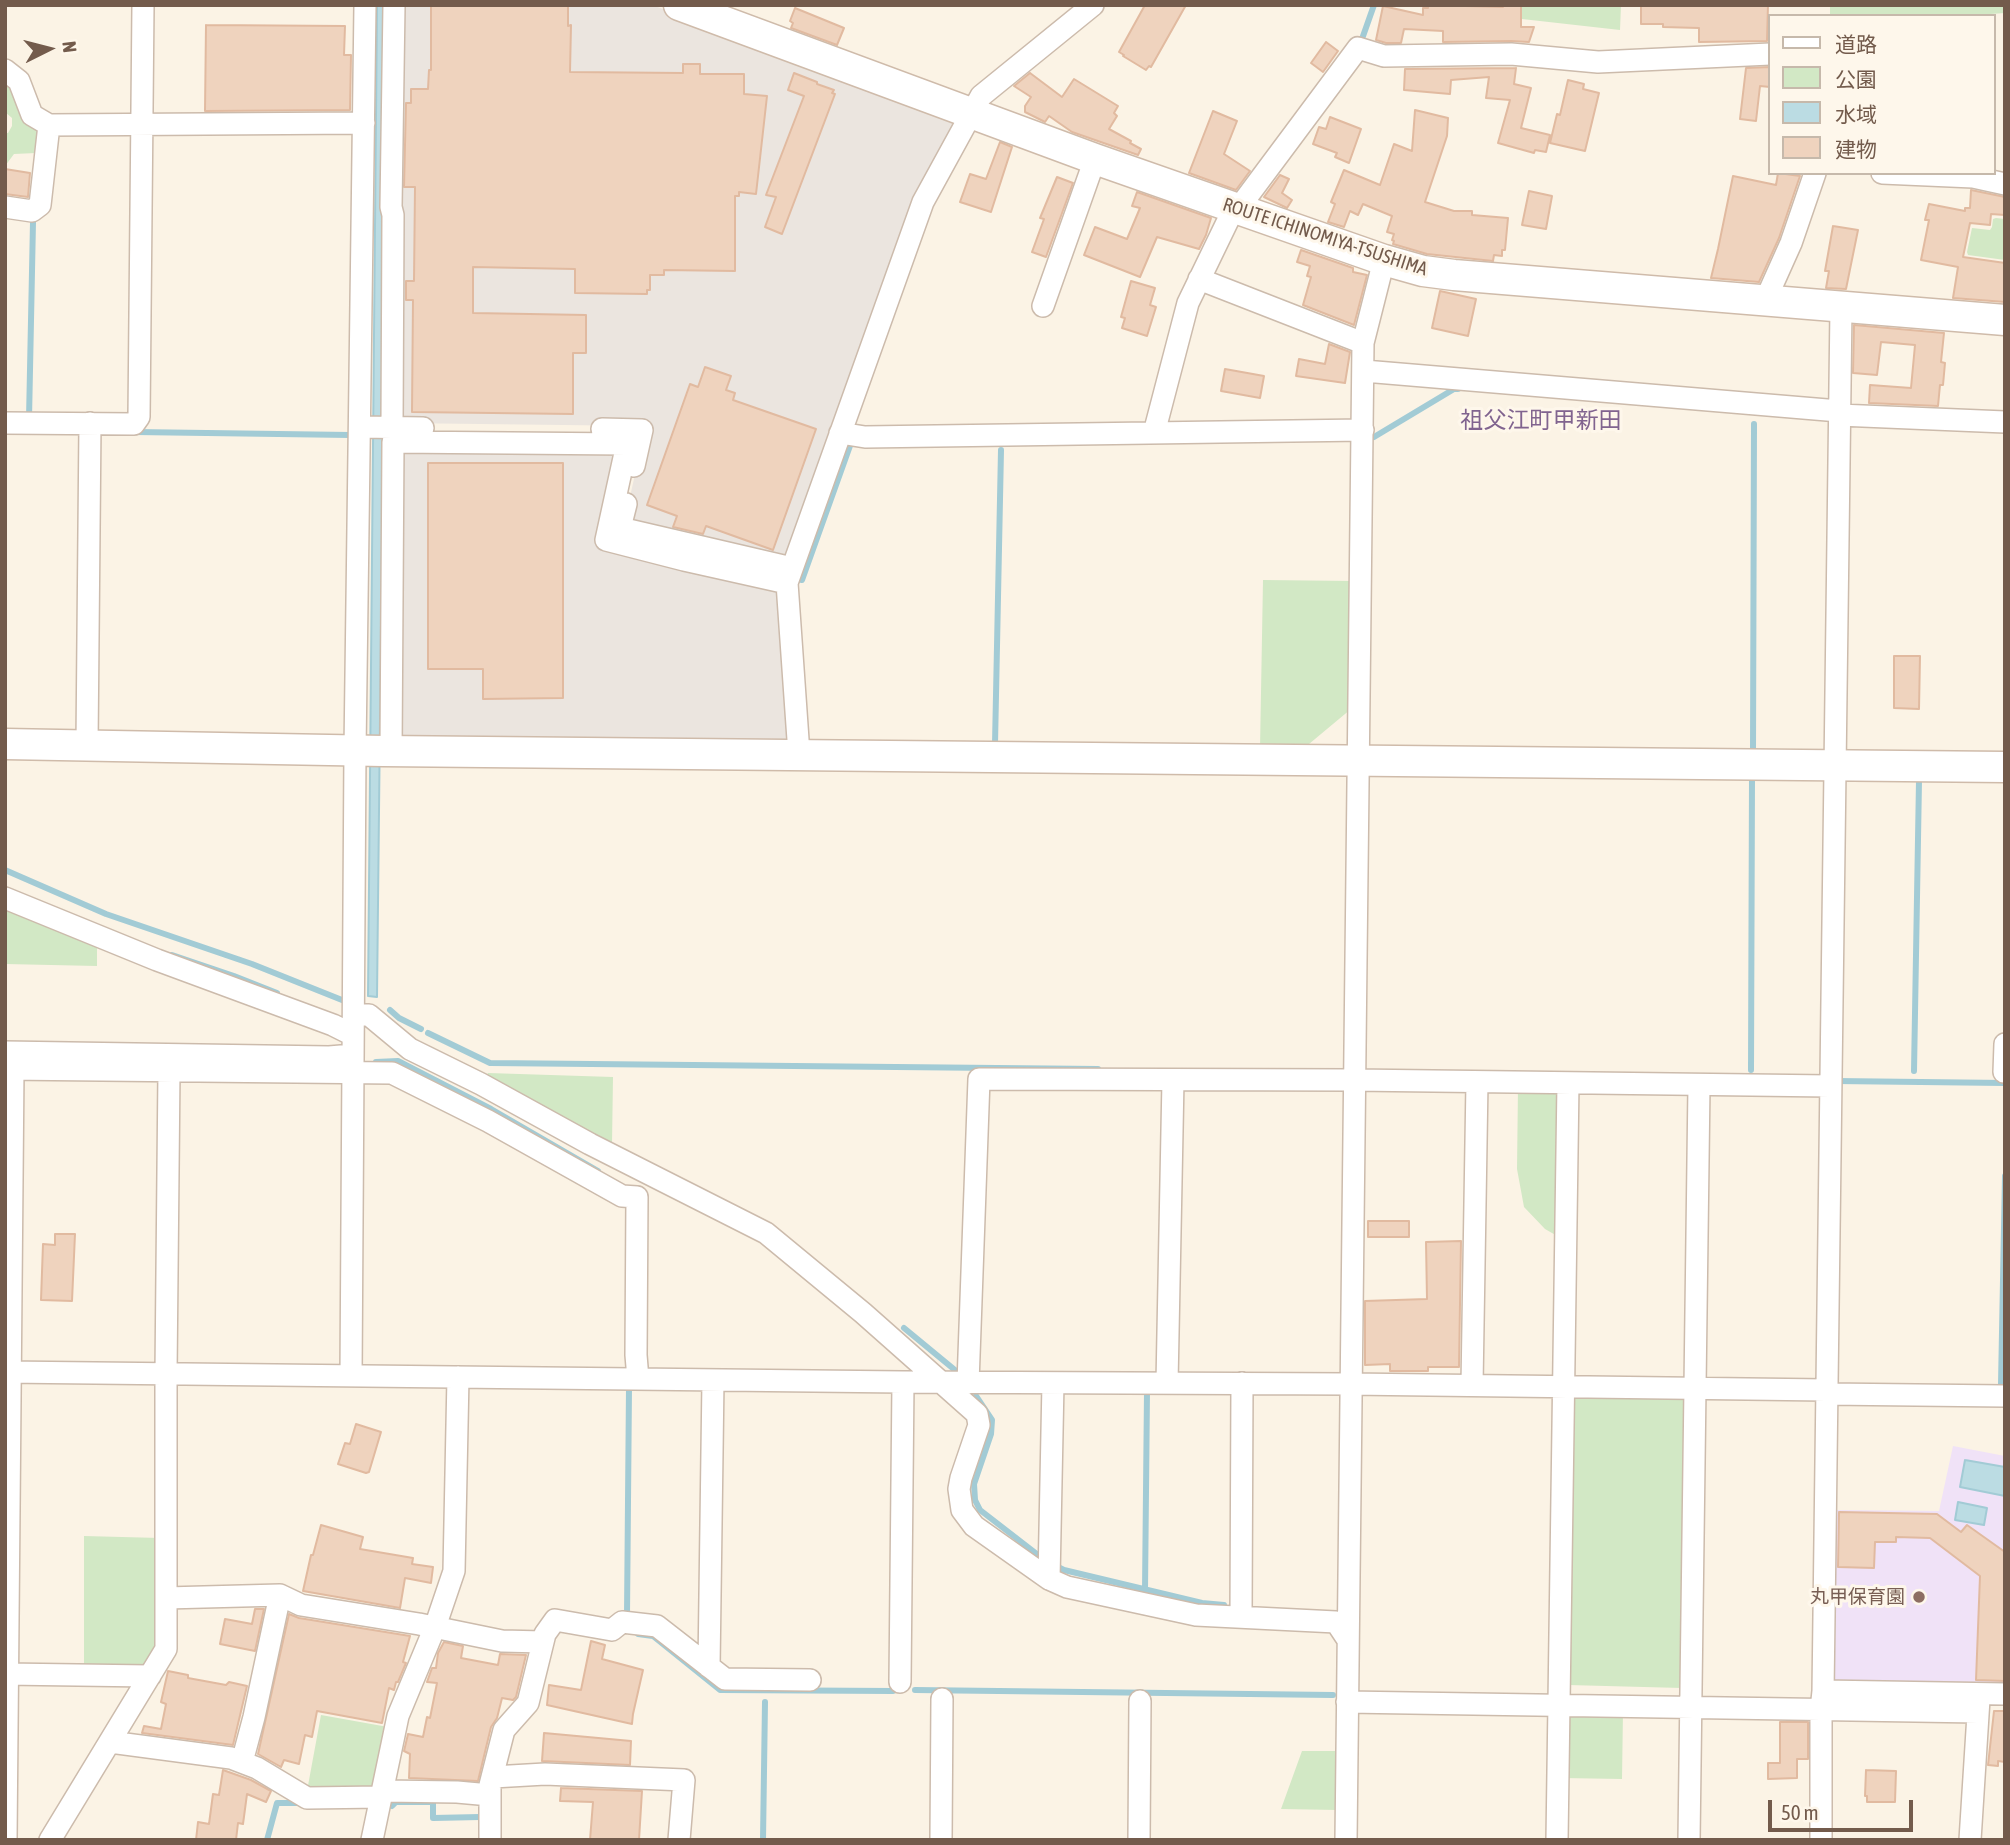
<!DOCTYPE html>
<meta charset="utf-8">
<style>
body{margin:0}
#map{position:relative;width:2010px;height:1845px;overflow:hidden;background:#fbf3e5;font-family:"Asap Condensed","Noto Sans JP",sans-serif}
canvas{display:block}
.frame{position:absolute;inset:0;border:7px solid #735b4c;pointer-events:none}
.legend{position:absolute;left:1768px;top:14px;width:228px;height:161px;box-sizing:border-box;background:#fef7eb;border:2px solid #c6b9ab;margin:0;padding:9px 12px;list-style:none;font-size:21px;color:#735b4c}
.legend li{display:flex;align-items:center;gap:14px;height:35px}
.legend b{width:35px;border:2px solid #c6b9ab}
.north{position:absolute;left:14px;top:14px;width:70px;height:70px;-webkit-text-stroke:5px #fef7eb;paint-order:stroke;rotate:84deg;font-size:19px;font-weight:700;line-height:28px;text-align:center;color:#735b4c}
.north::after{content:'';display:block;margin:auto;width:24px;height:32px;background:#735b4c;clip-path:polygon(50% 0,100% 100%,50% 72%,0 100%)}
.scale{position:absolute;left:1768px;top:1800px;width:145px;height:32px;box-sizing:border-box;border:4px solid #735b4c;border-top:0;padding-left:9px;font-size:21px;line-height:24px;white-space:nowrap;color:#735b4c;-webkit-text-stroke:5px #fef7eb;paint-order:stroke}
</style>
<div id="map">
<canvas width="2010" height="1845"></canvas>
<div class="frame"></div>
<ul class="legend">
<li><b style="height:9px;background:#fff"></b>道路</li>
<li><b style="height:19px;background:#d2e8c5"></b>公園</li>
<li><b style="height:19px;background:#bbdce3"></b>水域</li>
<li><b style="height:19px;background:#efd3be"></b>建物</li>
</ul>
<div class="north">N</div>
<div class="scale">50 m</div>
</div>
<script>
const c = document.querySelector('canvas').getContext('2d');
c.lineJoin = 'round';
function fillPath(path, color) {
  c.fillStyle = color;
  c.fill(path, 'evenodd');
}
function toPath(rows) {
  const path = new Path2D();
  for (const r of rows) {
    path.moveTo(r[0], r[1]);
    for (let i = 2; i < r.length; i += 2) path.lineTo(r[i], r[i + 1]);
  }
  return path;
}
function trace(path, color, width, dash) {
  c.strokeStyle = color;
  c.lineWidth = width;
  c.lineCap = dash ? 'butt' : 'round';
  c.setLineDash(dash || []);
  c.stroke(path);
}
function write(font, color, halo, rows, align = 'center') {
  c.font = font + ' "Asap Condensed","Noto Sans JP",sans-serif';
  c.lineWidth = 6;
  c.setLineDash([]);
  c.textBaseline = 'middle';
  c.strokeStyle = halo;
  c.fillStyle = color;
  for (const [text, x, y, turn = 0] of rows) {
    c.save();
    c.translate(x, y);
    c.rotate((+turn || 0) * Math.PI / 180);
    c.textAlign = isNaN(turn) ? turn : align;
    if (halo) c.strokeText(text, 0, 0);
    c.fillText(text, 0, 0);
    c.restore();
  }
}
fillPath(toPath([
 [399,5,652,5,952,116,954,123,787,560,624,523,646,426,397,423],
 [402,446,621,448,601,542,784,585,792,738,783,743,401,741]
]), '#ebe5df');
fillPath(toPath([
 [1953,1446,2005,1456,2005,1690,1833,1683,1834,1510,1939,1511]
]), '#f0e2f7');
fillPath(toPath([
 [1522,5,1621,5,1620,30,1522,19],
 [1830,5,2005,5,2005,13,1962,16,1830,16],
 [5,77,39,126,36,153,14,154,5,166,5,133,8,133,12,126,12,118,5,112],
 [1996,218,2005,219,2005,260,1968,255,1967,252,1972,228,1990,230,1992,227,1993,219],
 [1263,580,1353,581,1351,709,1303,749,1260,749],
 [5,903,97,941,97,966,5,964],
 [488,1073,613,1077,612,1144,484,1079],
 [1518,1087,1561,1093,1559,1237,1545,1229,1524,1207,1517,1169],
 [1687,1396,1682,1688,1568,1685,1569,1397],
 [84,1536,160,1538,160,1649,148,1668,84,1668],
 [1623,1711,1622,1779,1562,1778,1564,1712],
 [321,1715,388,1727,375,1787,307,1791],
 [1302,1751,1339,1751,1338,1810,1281,1809]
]), '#d2e8c5');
const water = toPath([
 [377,5,390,5,386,439,383,439,377,997,368,996,377,5],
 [1965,1460,2005,1467,2005,1496,1960,1487,1965,1460],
 [1958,1502,1987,1508,1984,1525,1955,1520,1958,1502]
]);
fillPath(water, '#bbdce3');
trace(water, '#a2cbd5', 2);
trace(toPath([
 [1362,39,1374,5],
 [29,419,33,222],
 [135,432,350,435],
 [1374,437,1454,389,1458,389],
 [797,579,802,580,851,443,854,442],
 [995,744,1001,450],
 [1753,751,1754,424],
 [5,870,106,914,252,964,342,1000],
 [172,955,234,976,277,993],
 [390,1010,399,1018,421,1029],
 [428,1033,490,1063,1098,1069],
 [376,1062,398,1061,491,1109,598,1171],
 [1751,1070,1752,777],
 [1914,1071,1919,781],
 [1836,1081,2005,1083],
 [904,1328,961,1375],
 [2001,1384,2005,1176],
 [976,1396,992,1420,991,1434,974,1484,975,1500,980,1510,1042,1558],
 [1058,1567,1064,1570,1202,1603,1224,1605],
 [1145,1590,1147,1392],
 [627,1615,629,1388],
 [638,1634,653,1636,720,1690,893,1691],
 [915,1690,1333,1695],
 [392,1806,396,1802,433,1802,433,1818,480,1817],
 [267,1840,277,1803,300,1803],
 [763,1840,765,1702]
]), '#a2cbd5', 6);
const building = toPath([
 [431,5,568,5,568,26,571,25,570,72,683,73,683,64,700,64,700,74,744,74,744,94,767,96,756,194,739,192,739,196,735,196,735,271,664,270,664,275,650,275,650,290,647,290,647,294,575,293,575,269,473,267,473,313,586,315,586,353,573,353,573,414,412,412,413,300,406,300,406,281,414,281,415,187,404,187,406,103,411,103,411,89,428,89,429,70,431,70,431,5],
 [1145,5,1186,5,1151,67,1149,66,1146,70,1123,56,1124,55,1119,52,1145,5],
 [1428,5,1503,7,1503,6,1521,6,1521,27,1534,27,1529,42,1511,41,1443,42,1443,31,1404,29,1401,43,1386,43,1376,40,1383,6,1423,15,1423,8,1428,8,1428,5],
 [1641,5,1768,5,1767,41,1699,42,1699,28,1663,27,1663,24,1641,24,1641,5],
 [795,8,844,28,837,45,791,28,793,23,790,21,795,8],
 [206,25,345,26,344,55,351,55,350,110,205,111,206,25],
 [1326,42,1338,51,1323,72,1311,63,1326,42],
 [1770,67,1770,87,1760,86,1756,121,1740,119,1746,68,1770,67],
 [1516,68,1514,84,1531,88,1521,128,1550,135,1546,152,1535,150,1534,153,1498,143,1510,100,1486,98,1489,77,1451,80,1450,94,1404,90,1405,69,1516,68],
 [794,73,817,82,817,84,834,90,832,93,835,94,782,234,765,227,776,197,766,195,804,96,788,90,794,73],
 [1030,73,1062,97,1074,79,1118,106,1114,113,1117,116,1109,129,1131,141,1130,143,1141,149,1138,155,1072,132,1049,116,1045,122,1025,112,1025,106,1031,97,1014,86,1030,73],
 [1568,80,1584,84,1583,89,1599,93,1585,151,1550,143,1557,114,1560,115,1568,80],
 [1415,110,1448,118,1447,136,1425,202,1454,211,1472,211,1472,215,1508,218,1505,250,1502,250,1502,256,1494,255,1493,261,1427,254,1393,244,1394,241,1392,240,1394,234,1387,232,1392,216,1363,204,1358,215,1350,211,1344,227,1328,222,1335,204,1331,202,1344,170,1380,185,1394,144,1412,151,1415,110],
 [1213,111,1237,121,1224,154,1250,171,1236,190,1189,173,1213,111],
 [1330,117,1361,129,1349,163,1335,157,1337,153,1313,144,1319,127,1326,129,1330,117],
 [1000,142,1012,147,991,212,960,202,970,174,986,179,1000,142],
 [5,169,30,173,28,197,5,194,5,169],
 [1778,173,1800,176,1779,238,1759,282,1711,278,1718,249,1733,176,1776,185,1778,173],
 [1280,175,1289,179,1282,193,1292,200,1287,208,1264,197,1280,175],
 [1057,177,1073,183,1046,257,1032,252,1044,219,1040,218,1057,177],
 [1971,190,2005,197,2005,215,1991,214,1990,225,1970,223,1963,257,2005,263,2005,302,1953,298,1958,267,1921,260,1929,220,1925,220,1929,204,1965,211,1965,208,1970,208,1971,190],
 [1529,191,1552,196,1546,229,1522,225,1529,191],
 [1137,192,1211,218,1206,235,1199,249,1157,237,1140,277,1084,255,1095,227,1127,239,1140,208,1132,206,1137,192],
 [1833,226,1858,230,1846,289,1826,288,1829,271,1825,271,1833,226],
 [1301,250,1353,268,1353,272,1367,275,1354,325,1303,305,1311,277,1307,276,1310,266,1297,262,1301,250],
 [1131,281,1155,288,1150,305,1156,307,1147,336,1122,328,1125,318,1121,317,1131,281],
 [1440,291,1476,299,1468,336,1432,328,1440,291],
 [1854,325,1944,333,1941,362,1945,363,1943,385,1940,385,1938,406,1869,403,1870,385,1911,388,1915,345,1881,342,1877,375,1853,373,1854,325],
 [1329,344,1350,352,1345,383,1296,376,1299,359,1325,364,1329,344],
 [705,367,731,376,726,390,735,393,733,400,816,429,773,550,706,526,703,534,673,527,677,516,647,505,690,384,698,387,705,367],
 [1225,369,1264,376,1260,398,1221,391,1225,369],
 [428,463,563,463,563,698,483,699,483,669,428,669,428,463],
 [1894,656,1920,656,1919,709,1894,708,1894,656],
 [1368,1221,1409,1221,1409,1237,1368,1237,1368,1221],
 [55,1234,75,1234,72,1301,41,1300,43,1244,55,1245,55,1234],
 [1461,1241,1459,1367,1428,1367,1428,1371,1390,1371,1390,1364,1365,1365,1365,1301,1427,1299,1426,1242,1461,1241],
 [356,1424,381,1432,369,1472,366,1473,338,1464,345,1443,350,1444,356,1424],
 [1839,1512,1937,1514,1961,1532,1967,1525,2005,1552,2005,1681,1976,1680,1980,1576,1930,1538,1896,1537,1896,1542,1875,1542,1874,1568,1838,1567,1839,1512],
 [321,1525,363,1537,360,1549,413,1558,412,1564,433,1567,431,1583,405,1578,400,1608,303,1591,311,1555,313,1555,321,1525],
 [255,1609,264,1609,255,1651,220,1644,225,1619,252,1624,255,1609],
 [289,1614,299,1618,410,1636,403,1662,406,1663,398,1682,396,1682,394,1690,389,1688,382,1723,317,1711,312,1737,305,1735,299,1764,284,1760,281,1767,258,1754,289,1614],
 [591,1641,605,1645,602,1659,643,1670,633,1714,632,1724,547,1705,549,1685,581,1690,591,1641],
 [444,1642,463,1646,461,1658,498,1665,500,1654,526,1655,516,1697,513,1700,502,1698,497,1718,491,1727,478,1781,409,1778,410,1754,404,1751,408,1734,423,1737,427,1717,430,1718,437,1683,427,1682,432,1668,436,1668,438,1653,444,1642],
 [168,1671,188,1675,188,1678,226,1685,229,1682,247,1686,233,1745,142,1733,144,1726,161,1729,166,1704,161,1702,168,1671],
 [1994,1711,2005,1711,2005,1762,1998,1761,1998,1766,1988,1765,1994,1711],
 [1780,1722,1808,1722,1808,1759,1797,1759,1797,1778,1768,1779,1768,1763,1780,1763,1780,1722],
 [544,1733,631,1741,630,1765,542,1761,544,1733],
 [223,1770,251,1780,271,1791,266,1802,247,1794,243,1824,238,1823,236,1840,196,1840,198,1822,209,1824,213,1794,219,1795,223,1770],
 [1866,1770,1896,1771,1895,1802,1867,1802,1867,1796,1865,1796,1866,1770],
 [561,1788,642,1791,639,1840,590,1840,593,1802,560,1801,561,1788]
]);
fillPath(building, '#efd3be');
trace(building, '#e1baa0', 2);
const street = toPath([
 [5,70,19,81,32,115,49,125],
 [1882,173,1973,177,2005,184],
 [5,207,32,211,40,205,49,125,364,123],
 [1238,209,1358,48,1384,56,1511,54,1598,62,1770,54],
 [1199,279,1363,343],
 [1765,301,1791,243,1815,173],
 [1043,306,1095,159],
 [1364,371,1839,411],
 [1839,415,2005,422],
 [5,423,134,424,139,417,143,5],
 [361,427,423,428],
 [392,427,393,215,391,207,394,5],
 [602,429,642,430,634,466],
 [840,433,865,437,1363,430],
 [1154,433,1188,303,1234,208],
 [626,504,620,528,792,568],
 [87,744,90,423],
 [391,751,393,442,627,444,606,540,684,560,787,583],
 [799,754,787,583,923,202,981,96,1093,5],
 [5,898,157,960,333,1025,353,1035],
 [354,1015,369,1015,410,1049,481,1084,590,1144,766,1233,863,1313,977,1414,979,1425,961,1478,959,1489,962,1510,974,1526,1049,1579,1067,1587,1196,1615,1336,1622,1348,1640],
 [5,1052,329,1057,353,1055],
 [5,1069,392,1073,488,1121,622,1196,637,1197,636,1355,638,1379],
 [2004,1072,2005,1044],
 [5,1372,903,1382,1350,1384,1826,1390],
 [351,1376,355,750,365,5],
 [968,1383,979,1079,1354,1080,1830,1086],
 [1167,1383,1173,1080],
 [1472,1385,1477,1082],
 [1827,1394,2005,1396],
 [1049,1579,1053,1383],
 [166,1598,280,1595,301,1605,419,1624,502,1641,543,1642],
 [1241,1617,1242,1383],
 [709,1667,713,1380],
 [5,1674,150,1676],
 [900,1682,903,1382],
 [1823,1691,2005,1694],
 [1347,1702,1978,1712],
 [110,1742,231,1758,257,1768,307,1798,381,1797],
 [242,1762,254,1717,280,1595],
 [493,1777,545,1774,684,1780,679,1840],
 [383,1791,457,1792,490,1795],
 [6,1840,13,1069],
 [50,1840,166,1649,166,1373,169,1070],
 [372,1840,398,1716,435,1627,454,1571,458,1377],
 [490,1840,490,1785,504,1730,528,1703,545,1634,555,1620,612,1630,622,1622,657,1626,725,1679,810,1680],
 [941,1840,942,1699],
 [1139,1840,1140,1701],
 [1346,1840,1363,343,1384,260],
 [1557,1840,1568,1083],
 [1689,1840,1699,1085],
 [1821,1840,1821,1710,1823,1691,1841,308],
 [1970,1840,1979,1699]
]);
const secondary = toPath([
 [679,5,1095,159,1384,260,1423,271,1454,275,2005,320],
 [5,744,383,751,2005,767]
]);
trace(street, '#ccbbac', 24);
trace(secondary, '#cfbbaa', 33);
trace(street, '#fff', 21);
trace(secondary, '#fff', 30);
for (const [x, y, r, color] of [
 [1919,1597,7,"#8d6e63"]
]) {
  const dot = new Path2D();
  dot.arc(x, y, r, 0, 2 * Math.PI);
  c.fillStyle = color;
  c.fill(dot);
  trace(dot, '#fef7eb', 2.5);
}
write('19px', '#735b4c', '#fef7eb', [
 ["ROUTE ICHINOMIYA-TSUSHIMA",1325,237,18]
]);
write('19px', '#785e54', '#fef7eb', [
 ["丸甲保育園",1905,1597]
], 'right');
write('23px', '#81648f', '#fef7eb', [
 ["祖父江町甲新田",1541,421]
]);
</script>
